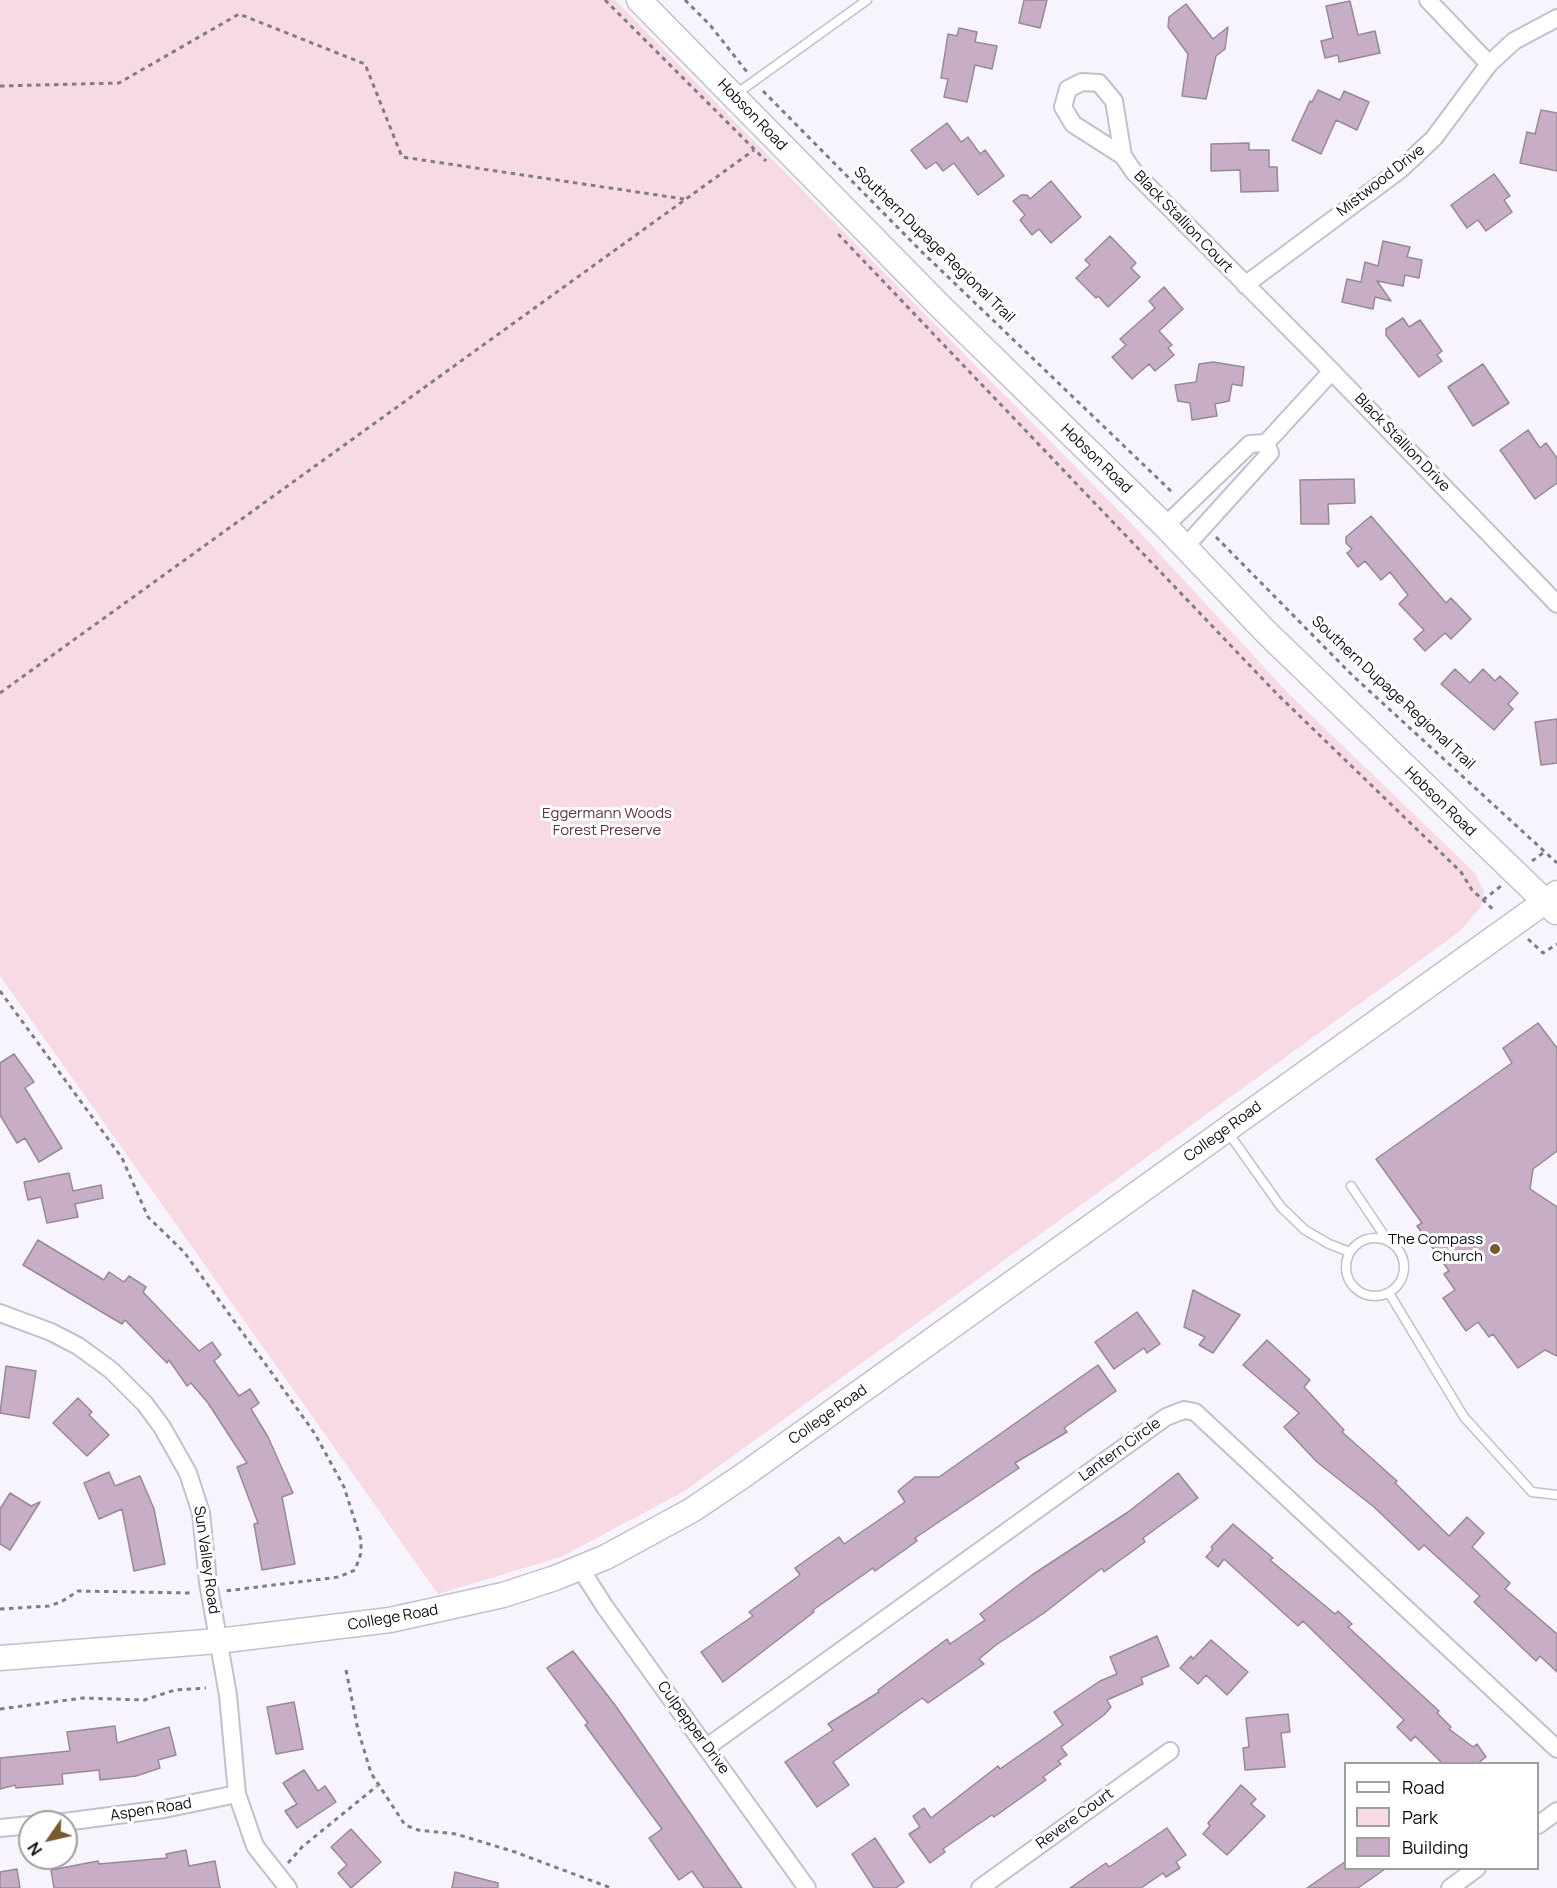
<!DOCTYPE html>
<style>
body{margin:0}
#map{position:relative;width:1557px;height:1888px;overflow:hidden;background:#f7f4fe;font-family:Manrope,sans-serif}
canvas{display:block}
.legend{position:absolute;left:1344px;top:1762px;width:195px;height:108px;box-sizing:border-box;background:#fff;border:2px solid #9e9da0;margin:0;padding:8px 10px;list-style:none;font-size:18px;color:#0d0b11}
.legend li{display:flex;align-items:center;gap:12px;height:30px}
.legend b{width:30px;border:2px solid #9e9da0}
.north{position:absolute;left:18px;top:1810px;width:60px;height:60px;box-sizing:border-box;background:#fff;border:2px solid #9e9da0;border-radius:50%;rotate:236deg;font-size:16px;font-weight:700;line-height:24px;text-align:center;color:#0d0b11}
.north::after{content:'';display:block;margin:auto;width:21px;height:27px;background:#795a2f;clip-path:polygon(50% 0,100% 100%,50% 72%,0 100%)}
</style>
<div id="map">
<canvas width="1557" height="1888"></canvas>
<ul class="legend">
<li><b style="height:8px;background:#fff"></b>Road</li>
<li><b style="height:16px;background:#f8dae5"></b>Park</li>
<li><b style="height:16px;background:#c7adc5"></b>Building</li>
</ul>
<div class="north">N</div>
</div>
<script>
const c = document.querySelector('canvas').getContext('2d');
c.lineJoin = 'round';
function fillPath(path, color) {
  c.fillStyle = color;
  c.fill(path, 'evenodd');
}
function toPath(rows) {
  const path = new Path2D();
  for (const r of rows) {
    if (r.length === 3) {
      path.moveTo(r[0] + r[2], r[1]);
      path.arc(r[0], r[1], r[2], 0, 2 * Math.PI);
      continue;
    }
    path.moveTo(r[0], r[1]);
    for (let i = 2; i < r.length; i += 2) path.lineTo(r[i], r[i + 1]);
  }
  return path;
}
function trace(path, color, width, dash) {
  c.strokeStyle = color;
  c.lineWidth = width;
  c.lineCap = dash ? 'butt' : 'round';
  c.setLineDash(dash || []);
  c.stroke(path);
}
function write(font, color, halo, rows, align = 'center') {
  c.font = font + ' Manrope,sans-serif';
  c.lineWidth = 6;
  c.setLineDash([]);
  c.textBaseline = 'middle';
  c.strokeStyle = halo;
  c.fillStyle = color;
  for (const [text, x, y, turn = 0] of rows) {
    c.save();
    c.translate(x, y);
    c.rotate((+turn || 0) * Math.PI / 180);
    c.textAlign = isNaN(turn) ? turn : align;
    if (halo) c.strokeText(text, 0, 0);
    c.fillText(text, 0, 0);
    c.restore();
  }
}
fillPath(toPath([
 [0,0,615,0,1133,525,1287,692,1475,873,1484,892,1481,907,1459,932,683,1492,561,1557,438,1594,0,976]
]), '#f8dae5');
const building = toPath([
 [1024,0,1047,0,1040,28,1019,23,1024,0],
 [1350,1,1358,35,1375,31,1380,53,1339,62,1338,55,1325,58,1321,41,1333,38,1326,6,1350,1],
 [1186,4,1213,39,1228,27,1225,49,1216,56,1206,99,1182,96,1188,54,1168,27,1169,17,1186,4],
 [959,28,977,32,975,42,997,46,992,69,975,65,967,102,944,97,948,79,941,78,948,34,957,36,959,28],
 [1318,90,1340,100,1344,91,1369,102,1357,130,1336,120,1321,154,1292,140,1310,101,1312,102,1318,90],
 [1541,110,1557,113,1557,171,1520,163,1527,132,1535,134,1541,110],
 [947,123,961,142,968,137,980,154,985,150,1004,176,978,195,954,163,943,171,936,162,926,169,911,150,947,123],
 [1249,143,1249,150,1269,150,1269,167,1277,167,1278,191,1241,192,1240,170,1211,171,1211,144,1249,143],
 [1494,174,1510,196,1504,200,1512,212,1486,231,1478,220,1467,228,1451,205,1494,174],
 [1051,181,1081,217,1051,243,1039,229,1032,235,1020,220,1025,215,1013,201,1021,195,1027,195,1030,199,1051,181],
 [1110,236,1136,263,1131,268,1140,277,1108,307,1098,296,1096,298,1076,278,1090,265,1085,260,1110,236],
 [1383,241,1410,247,1407,257,1422,260,1419,278,1405,275,1403,286,1377,281,1391,301,1375,297,1373,309,1342,302,1347,279,1361,282,1365,262,1378,266,1383,241],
 [1164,287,1183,309,1159,331,1172,345,1168,348,1174,355,1155,371,1149,364,1132,379,1112,357,1126,345,1120,339,1155,308,1149,301,1164,287],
 [1403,318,1409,327,1420,320,1442,351,1437,355,1442,361,1419,377,1386,335,1386,329,1403,318],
 [1213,362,1244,367,1242,386,1232,384,1229,401,1215,404,1217,416,1192,420,1190,403,1178,401,1175,385,1196,382,1199,364,1213,362],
 [1483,364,1509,403,1473,426,1448,387,1483,364],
 [1528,430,1540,448,1546,443,1557,458,1557,483,1535,499,1500,450,1528,430],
 [1354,479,1355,503,1328,504,1329,524,1301,524,1300,480,1354,479],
 [1371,516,1446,603,1451,598,1471,619,1451,639,1445,633,1425,651,1414,639,1424,630,1399,604,1408,595,1390,572,1381,580,1365,561,1358,567,1347,553,1352,549,1346,543,1346,537,1371,516],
 [1455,669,1470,683,1483,669,1495,681,1500,676,1518,693,1508,704,1513,709,1494,730,1441,684,1455,669],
 [1557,719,1557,763,1541,765,1535,722,1557,719],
 [1538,1023,1557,1048,1557,1151,1533,1169,1530,1189,1557,1207,1557,1356,1545,1350,1518,1368,1493,1334,1489,1337,1478,1322,1466,1331,1443,1298,1455,1290,1444,1274,1449,1271,1417,1226,1422,1223,1376,1159,1512,1063,1503,1048,1538,1023],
 [14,1054,34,1082,25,1088,62,1148,39,1162,25,1138,17,1143,0,1115,0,1063,14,1054],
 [69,1173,73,1191,101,1185,103,1198,75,1204,78,1217,47,1223,41,1197,28,1200,24,1182,69,1173],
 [38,1240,104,1280,109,1272,124,1282,129,1276,146,1287,143,1292,199,1351,212,1342,221,1355,214,1361,239,1396,250,1389,259,1403,251,1409,268,1437,293,1493,282,1497,295,1564,262,1570,254,1524,258,1523,237,1467,247,1463,208,1403,191,1383,187,1386,169,1360,167,1363,125,1320,122,1324,23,1265,38,1240],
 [1193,1290,1240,1315,1213,1353,1199,1345,1205,1337,1184,1327,1193,1290],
 [1137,1312,1160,1344,1147,1353,1144,1348,1114,1369,1095,1342,1137,1312],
 [1267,1340,1310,1380,1304,1387,1344,1430,1342,1432,1397,1481,1395,1483,1449,1536,1467,1517,1484,1533,1472,1547,1510,1583,1505,1589,1557,1634,1557,1672,1540,1656,1536,1661,1474,1602,1480,1596,1424,1545,1419,1550,1374,1507,1317,1462,1284,1427,1299,1413,1243,1365,1267,1340],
 [1098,1365,1116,1391,1064,1428,1067,1432,1015,1463,1019,1468,915,1538,917,1541,875,1571,873,1568,813,1610,814,1612,723,1682,701,1652,753,1616,749,1612,800,1575,795,1568,839,1537,844,1544,905,1502,898,1491,915,1477,939,1477,1098,1365],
 [6,1366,36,1371,29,1418,0,1413,6,1366],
 [78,1398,92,1412,89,1415,109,1435,87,1456,53,1423,78,1398],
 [109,1472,115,1486,140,1476,154,1509,165,1564,134,1571,122,1509,99,1519,84,1483,109,1472],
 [1178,1473,1198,1498,1143,1538,1145,1542,1104,1572,1102,1568,1044,1613,996,1645,979,1659,984,1664,928,1703,922,1698,833,1762,849,1785,817,1807,785,1762,833,1730,828,1724,879,1692,878,1690,947,1639,950,1644,985,1620,980,1614,1032,1575,1128,1512,1178,1473],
 [10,1493,31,1506,40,1502,10,1550,0,1544,0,1509,10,1493],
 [1233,1524,1273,1558,1270,1560,1335,1614,1338,1611,1352,1624,1348,1627,1439,1711,1437,1713,1451,1727,1449,1729,1473,1747,1477,1744,1486,1757,1477,1764,1443,1764,1415,1736,1411,1741,1397,1727,1404,1720,1303,1621,1298,1626,1224,1559,1218,1567,1206,1557,1213,1549,1211,1547,1233,1524],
 [1157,1636,1169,1666,1141,1678,1143,1684,1107,1700,1111,1707,1104,1715,1061,1747,1067,1755,1058,1761,1061,1764,1043,1777,1046,1780,994,1817,992,1815,977,1825,943,1849,945,1852,930,1863,909,1834,920,1827,913,1816,924,1808,931,1818,998,1766,1000,1769,1063,1725,1054,1712,1100,1681,1117,1674,1110,1657,1157,1636],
 [1211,1640,1248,1672,1227,1695,1206,1675,1198,1684,1180,1668,1191,1656,1193,1659,1211,1640],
 [573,1651,615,1705,742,1888,704,1888,692,1871,679,1880,649,1838,662,1829,585,1725,588,1723,547,1668,573,1651],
 [294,1702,303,1749,276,1754,267,1707,294,1702],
 [1288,1714,1290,1732,1281,1733,1285,1767,1245,1770,1243,1748,1249,1747,1246,1718,1288,1714],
 [115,1726,117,1743,169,1727,176,1755,158,1760,160,1768,136,1776,100,1780,99,1770,62,1774,63,1784,16,1788,15,1785,0,1789,0,1758,70,1751,67,1732,115,1726],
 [304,1770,318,1791,325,1786,336,1802,297,1828,285,1811,297,1804,283,1783,304,1770],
 [1241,1785,1256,1799,1251,1804,1265,1816,1227,1855,1203,1834,1210,1826,1208,1823,1241,1785],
 [1167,1828,1186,1855,1176,1862,1180,1868,1166,1877,1163,1873,1141,1888,1070,1888,1106,1863,1109,1867,1167,1828],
 [351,1829,381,1862,351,1888,338,1873,347,1865,331,1847,351,1829],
 [875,1838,904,1882,896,1888,874,1888,852,1854,875,1838],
 [186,1850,189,1866,215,1861,220,1888,54,1888,51,1870,98,1861,99,1864,167,1858,166,1854,186,1850],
 [1346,1861,1346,1869,1385,1869,1358,1888,1307,1888,1346,1861],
 [17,1869,20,1888,0,1888,0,1872,17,1869],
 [455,1872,498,1883,498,1888,452,1888,455,1872]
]);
fillPath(building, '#c7adc5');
trace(building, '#978a96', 1.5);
const service = toPath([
 [736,94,867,0],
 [1227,1131,1281,1207,1305,1230,1329,1244,1350,1252],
 [1351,1186,1388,1241],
 [1375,1267,29],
 [1389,1293,1464,1417,1532,1492,1557,1495]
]);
const minor = toPath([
 [1428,0,1489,64],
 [1082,82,1099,83,1114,101,1123,156,1073,124,1063,107,1068,89,1082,82],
 [1123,156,1134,172,1318,357,1557,604],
 [1245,285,1401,169,1434,138,1489,64,1514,41,1557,18],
 [1165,526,1250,444,1266,443,1332,371],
 [1185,547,1270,453,1266,443],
 [0,1313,51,1332,78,1346,111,1370,145,1404,162,1427,188,1473,201,1513,208,1582,228,1695,237,1794,255,1846,288,1888],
 [580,1568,605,1607,807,1888],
 [707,1747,1166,1417,1184,1410,1195,1412,1557,1749],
 [64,1822,164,1809,237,1794],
 [1538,1825,1557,1811],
 [0,1828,30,1825],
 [980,1888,1170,1751],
 [1450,1888,1477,1868]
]);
const secondary = toPath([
 [639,0,939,305,1165,526,1266,632,1556,912],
 [0,1658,218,1641,390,1620,503,1595,555,1578,606,1557,692,1510,744,1475,1557,893]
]);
trace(service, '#c4becf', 11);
trace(minor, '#c4becf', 20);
trace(secondary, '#c4becf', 27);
trace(toPath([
 [605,0,766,161],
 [685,0,710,25,747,72],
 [0,86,119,83,239,14,365,64,402,157,684,199],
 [763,91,921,251,1174,494],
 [838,234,1277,694,1461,872,1472,890,1495,911],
 [1216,537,1352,675,1557,863],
 [0,693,754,150],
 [1532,861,1543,853],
 [1483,900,1501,886],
 [1528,939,1543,953,1557,944],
 [0,991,122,1158,148,1217,184,1252,274,1376,315,1434,344,1487,361,1540,361,1553,355,1570,339,1577,225,1591],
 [0,1609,49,1606,61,1602,78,1591,192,1593],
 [346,1670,358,1730,371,1773,405,1825,418,1830,456,1834,515,1852,611,1888],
 [0,1709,83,1698,144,1700,175,1690,206,1688],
 [288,1863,302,1847,377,1786]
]), '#7f7c84', 3, [4.5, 4.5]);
trace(service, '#fff', 8);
trace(minor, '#fff', 16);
trace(secondary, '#fff', 24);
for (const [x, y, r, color] of [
 [1495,1249,6,"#795a2f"]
]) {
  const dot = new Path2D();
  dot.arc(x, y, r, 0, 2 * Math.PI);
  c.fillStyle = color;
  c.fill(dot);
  trace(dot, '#fff', 2);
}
write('15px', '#0d0b11', '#fff', [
 ["Hobson Road",752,115,46],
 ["Mistwood Drive",1381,181,-38],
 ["Black Stallion Court",1183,222,46],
 ["Southern Dupage Regional Trail",934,245,44],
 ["Black Stallion Drive",1402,443,46],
 ["Hobson Road",1096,459,44],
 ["Southern Dupage Regional Trail",1393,693,43],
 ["Hobson Road",1440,802,44],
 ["College Road",1223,1132,-36],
 ["College Road",828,1415,-35],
 ["Lantern Circle",1120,1450,-36],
 ["Sun Valley Road",206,1560,82],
 ["College Road",393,1618,-10],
 ["Culpepper Drive",693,1728,54],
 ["Aspen Road",151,1810,-9],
 ["Revere Court",1075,1819,-36]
]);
write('15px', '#613145', '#fff', [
 ["Eggermann Woods",607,814],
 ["Forest Preserve",607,831]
]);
write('15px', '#0d0b11', '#fff', [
 ["The Compass",1483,1240],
 ["Church",1483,1257]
], 'right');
</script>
